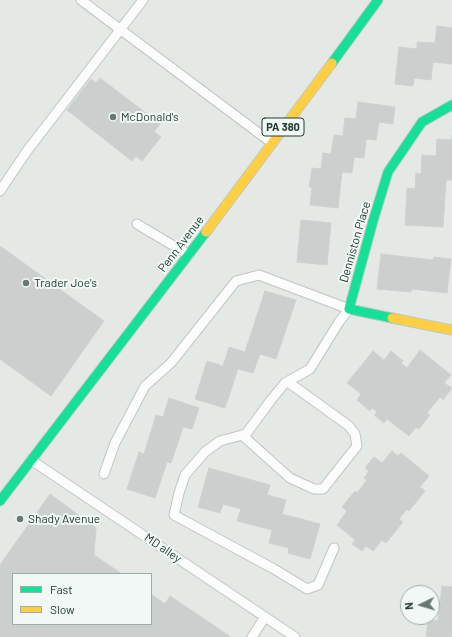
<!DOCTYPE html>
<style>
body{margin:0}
#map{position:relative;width:452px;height:637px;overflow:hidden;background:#e4e9e6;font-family:Barlow,sans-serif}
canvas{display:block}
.legend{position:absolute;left:12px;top:573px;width:140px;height:52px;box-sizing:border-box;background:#f2f8f5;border:1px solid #9fada7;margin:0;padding:5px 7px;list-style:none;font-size:12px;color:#223c33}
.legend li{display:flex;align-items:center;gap:8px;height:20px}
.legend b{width:20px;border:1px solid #9fada7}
.north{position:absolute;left:400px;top:585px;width:40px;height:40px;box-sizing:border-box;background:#f2f8f5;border:1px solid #9fada7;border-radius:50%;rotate:265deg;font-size:11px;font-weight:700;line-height:16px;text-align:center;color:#223c33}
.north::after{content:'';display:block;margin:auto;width:14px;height:18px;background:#667972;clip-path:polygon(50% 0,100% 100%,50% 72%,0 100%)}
</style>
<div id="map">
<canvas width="452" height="637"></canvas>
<ul class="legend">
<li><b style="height:5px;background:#16e098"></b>Fast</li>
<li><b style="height:5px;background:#ffcf43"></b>Slow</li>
</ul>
<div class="north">N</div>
</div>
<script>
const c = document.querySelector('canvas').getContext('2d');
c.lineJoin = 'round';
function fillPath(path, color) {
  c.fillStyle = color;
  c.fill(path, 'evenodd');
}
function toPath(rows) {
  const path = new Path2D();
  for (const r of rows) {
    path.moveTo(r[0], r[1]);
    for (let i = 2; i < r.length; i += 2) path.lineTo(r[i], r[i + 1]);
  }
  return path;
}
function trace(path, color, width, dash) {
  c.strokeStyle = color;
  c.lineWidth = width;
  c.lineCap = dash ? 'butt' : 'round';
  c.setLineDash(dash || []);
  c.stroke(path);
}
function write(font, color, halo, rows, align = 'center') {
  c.font = font + ' Barlow,sans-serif';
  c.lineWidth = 4;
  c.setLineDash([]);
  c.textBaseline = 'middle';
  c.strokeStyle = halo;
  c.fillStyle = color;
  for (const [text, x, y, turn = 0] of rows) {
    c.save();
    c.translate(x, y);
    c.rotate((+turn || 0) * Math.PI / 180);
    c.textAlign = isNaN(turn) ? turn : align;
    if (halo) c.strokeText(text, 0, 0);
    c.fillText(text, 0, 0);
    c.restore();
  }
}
const building = toPath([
 [437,26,452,28,452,64,433,62,431,80,414,78,413,86,395,84,399,47,417,49,417,42,435,43,437,26],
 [100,78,160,124,154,132,161,137,142,161,136,156,132,161,67,110,91,79,96,83,100,78],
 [358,102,395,107,393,124,379,122,376,140,366,139,364,158,354,157,352,173,342,172,338,208,310,205,312,187,309,187,312,168,321,169,323,153,331,154,334,135,343,136,345,118,356,119,358,102],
 [452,136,452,180,446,180,443,227,405,225,407,188,415,189,416,173,421,174,422,155,436,156,437,139,452,140,452,136],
 [301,220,331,223,327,265,297,262,301,220],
 [0,246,104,321,51,396,0,359,0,246],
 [381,254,433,260,434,257,451,259,447,293,412,289,411,292,377,289,381,254],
 [265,291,296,300,276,359,260,354,253,373,238,369,225,408,195,399,207,361,223,366,229,347,245,352,265,291],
 [420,350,451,375,444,383,452,388,443,400,440,397,427,413,430,415,419,429,416,427,409,436,387,419,384,423,374,415,377,412,372,408,370,411,357,400,361,394,347,383,373,351,384,360,391,351,403,361,401,363,407,368,420,350],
 [169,398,199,408,192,429,183,427,171,463,167,462,155,498,127,489,139,452,144,454,156,415,163,417,169,398],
 [392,451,398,456,401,453,429,476,420,487,425,491,409,511,407,509,399,519,403,522,386,543,382,540,373,551,366,546,362,551,352,544,355,540,337,525,347,511,342,507,355,491,357,493,367,480,364,478,369,471,365,468,374,457,382,463,392,451],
 [209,468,270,485,267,495,286,500,282,514,320,524,310,559,288,553,289,548,269,543,272,530,237,521,241,509,223,504,220,513,198,507,209,468],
 [50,494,96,528,94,555,122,574,13,574,13,624,151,624,151,594,165,604,170,596,231,637,0,637,0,565,50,494],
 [442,586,452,587,452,637,426,637,428,620,438,621,442,586]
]);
fillPath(building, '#cbd0ce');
trace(building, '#cdd2cf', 1);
const lane = toPath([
 [81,0,272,143],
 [0,191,27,151,143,0],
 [137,224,189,255],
 [242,435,290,478,314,489,323,489,357,446,355,434,349,426,288,382],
 [31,460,295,637],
 [104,474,115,443,145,386,171,363,236,281,259,275,349,309,339,322,310,369,285,383,271,400,246,434,220,441,205,452,185,475,179,493,174,515,274,569,307,589,318,585,334,548],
 [252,637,265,617]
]);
const fast = toPath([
 [332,63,378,0],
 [392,318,349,309,373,221,388,172,422,122,452,105],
 [0,501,206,232]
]);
const slow = toPath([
 [206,232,332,63],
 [392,318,452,330]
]);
trace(lane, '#c1c6c3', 11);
trace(fast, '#bfc7c3', 11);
trace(slow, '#bfc7c3', 11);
trace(lane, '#fbfcfb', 9);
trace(fast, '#16e098', 9);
trace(slow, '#ffcf43', 9);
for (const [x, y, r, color] of [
 [113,117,4,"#667972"],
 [26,283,4,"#667972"],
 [20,519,4,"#667972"]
]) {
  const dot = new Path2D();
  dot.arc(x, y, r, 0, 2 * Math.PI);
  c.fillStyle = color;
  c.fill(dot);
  trace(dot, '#f2f8f5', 1.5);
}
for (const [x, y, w] of [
 [283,127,42]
]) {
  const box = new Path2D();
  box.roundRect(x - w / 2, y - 9, w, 18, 3);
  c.fillStyle = '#f2f8f5';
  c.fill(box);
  trace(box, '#223c33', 1);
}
write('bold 11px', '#223c33', null, [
 ["PA 380",283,127]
]);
write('12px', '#223c33', '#f2f8f5', [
 ["McDonald's",121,117],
 ["Trader Joe's",34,283],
 ["Shady Avenue",28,519]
], 'left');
write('12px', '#223c33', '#f2f8f5', [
 ["Denniston Place",355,242,-74],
 ["Penn Avenue",181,244,-53],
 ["MD alley",163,548,34]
]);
</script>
